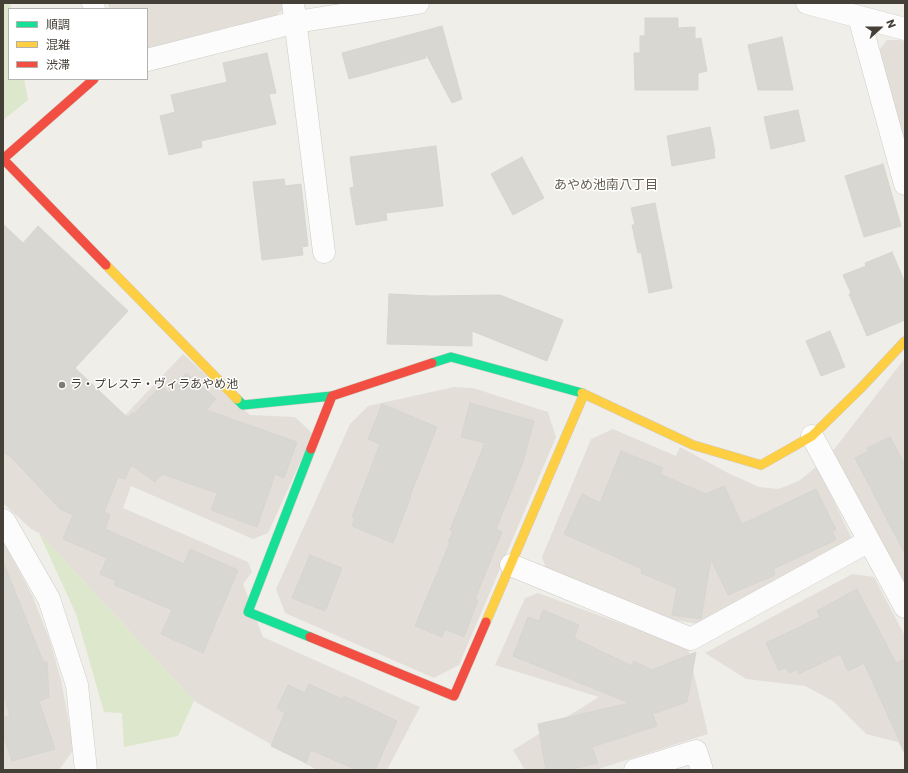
<!DOCTYPE html>
<meta charset="utf-8">
<style>
body{margin:0}
#map{position:relative;width:908px;height:773px;overflow:hidden;background:#efeee9;font-family:Poppins,"Noto Sans JP",sans-serif}
canvas{display:block}
.frame{position:absolute;inset:0;border:4px solid #443f37;pointer-events:none}
.legend{position:absolute;left:8px;top:8px;width:140px;height:72px;box-sizing:border-box;background:#fff;border:1px solid #b4b2af;margin:0;padding:5px 7px;list-style:none;font-size:12px;color:#443f37}
.legend li{display:flex;align-items:center;gap:8px;height:20px}
.legend b{width:20px;border:1px solid #b4b2af}
.north{position:absolute;left:860px;top:8px;width:40px;height:40px;-webkit-text-stroke:3px #fff;paint-order:stroke;rotate:69deg;font-size:11px;font-weight:700;line-height:16px;text-align:center;color:#443f37}
.north::after{content:'';display:block;margin:auto;width:14px;height:18px;background:#443f37;clip-path:polygon(50% 0,100% 100%,50% 72%,0 100%)}
</style>
<div id="map">
<canvas width="908" height="773"></canvas>
<div class="frame"></div>
<ul class="legend">
<li><b style="height:5px;background:#16e098"></b>順調</li>
<li><b style="height:5px;background:#ffcf43"></b>混雑</li>
<li><b style="height:5px;background:#f24e42"></b>渋滞</li>
</ul>
<div class="north">N</div>
</div>
<script>
const c = document.querySelector('canvas').getContext('2d');
c.lineJoin = 'round';
function fillPath(path, color) {
  c.fillStyle = color;
  c.fill(path, 'evenodd');
}
function toPath(rows) {
  const path = new Path2D();
  for (const r of rows) {
    path.moveTo(r[0], r[1]);
    for (let i = 2; i < r.length; i += 2) path.lineTo(r[i], r[i + 1]);
  }
  return path;
}
function trace(path, color, width, dash) {
  c.strokeStyle = color;
  c.lineWidth = width;
  c.lineCap = dash ? 'butt' : 'round';
  c.setLineDash(dash || []);
  c.stroke(path);
}
function write(font, color, halo, rows, align = 'center') {
  c.font = font + ' Poppins,"Noto Sans JP",sans-serif';
  c.lineWidth = 3;
  c.setLineDash([]);
  c.textBaseline = 'middle';
  c.strokeStyle = halo;
  c.fillStyle = color;
  for (const [text, x, y, turn = 0] of rows) {
    c.save();
    c.translate(x, y);
    c.rotate((+turn || 0) * Math.PI / 180);
    c.textAlign = isNaN(turn) ? turn : align;
    if (halo) c.strokeText(text, 0, 0);
    c.fillText(text, 0, 0);
    c.restore();
  }
}
fillPath(toPath([
 [108,3,283,3,284,9,275,16,232,26,147,49,147,9,109,9],
 [887,40,900,40,905,41,905,148,879,50],
 [183,354,250,415,295,417,313,434,268,533,253,539,131,486,123,508,248,562,252,572,243,584,263,637,420,707,387,770,317,770,194,701,39,533,31,529,3,503,3,386,114,427],
 [905,358,905,591,832,452],
 [454,387,473,388,548,412,556,437,459,665,434,678,285,613,276,589,350,424,368,406],
 [613,429,676,456,680,447,728,473,759,487,778,489,799,481,817,466,854,543,703,625,660,617,546,569,542,557,591,439],
 [3,542,5,544,33,597,50,641,61,680,74,749,59,770,3,770],
 [852,574,874,577,905,636,905,755,898,742,866,734,833,701,805,686,746,679,705,653],
 [538,593,688,648,708,734,595,770,525,770,513,750,599,697,495,665,525,598]
]), '#e3dfd8');
fillPath(toPath([
 [3,3,10,3,11,9,9,9,9,79,24,79,28,100,3,120],
 [39,533,194,701,178,736,124,747,122,713,104,712,76,614]
]), '#dce7cc');
const building = toPath([
 [645,18,678,18,678,28,695,27,695,39,701,38,707,71,698,73,698,90,635,90,634,53,640,53,640,36,645,36,645,18],
 [442,26,462,99,452,103,425,52,426,58,349,79,342,53,442,26],
 [782,37,793,90,758,90,748,45,782,37],
 [267,53,276,93,269,94,276,124,201,141,202,147,169,155,160,116,175,112,171,95,227,82,223,63,267,53],
 [798,110,805,141,771,149,764,117,798,110],
 [710,127,715,152,714,152,715,158,672,166,667,136,710,127],
 [436,146,443,206,386,213,387,220,356,225,350,188,354,187,350,157,436,146],
 [522,157,544,198,513,215,491,174,522,157],
 [883,164,901,226,864,237,845,176,883,164],
 [284,179,285,186,301,184,308,246,302,247,303,255,262,260,253,182,284,179],
 [655,203,672,288,649,293,641,252,638,253,632,225,635,225,631,208,655,203],
 [3,224,23,243,38,226,128,311,75,368,128,418,132,413,134,414,161,386,169,393,186,373,216,399,206,410,297,442,284,478,275,474,257,527,211,510,217,493,162,474,155,482,131,465,125,479,118,477,104,512,110,515,105,529,184,564,190,549,238,570,203,653,161,634,172,610,114,585,116,581,100,574,107,558,63,539,73,515,60,509,11,457,3,452,3,224],
 [892,252,905,283,905,320,867,336,849,294,851,293,843,275,866,266,865,263,892,252],
 [389,294,432,296,500,295,563,320,547,361,472,331,472,346,387,344,389,294],
 [830,331,845,367,821,376,806,341,830,331],
 [470,403,534,421,523,462,496,529,502,532,475,599,478,600,464,637,445,629,442,637,415,626,450,542,448,542,453,532,450,530,485,443,461,437,470,403],
 [382,404,437,427,410,496,411,496,393,543,352,526,355,518,352,517,380,444,368,439,382,404],
 [890,437,905,465,905,554,855,458,869,451,867,448,890,437],
 [621,451,663,468,660,474,706,494,724,486,742,524,816,489,836,530,832,531,836,540,773,569,775,575,728,595,711,559,701,619,672,615,677,588,641,573,642,569,564,534,582,494,600,503,621,451],
 [310,555,342,568,325,611,292,598,310,555],
 [4,564,43,661,47,662,49,697,39,702,55,749,12,761,3,735,3,718,10,716,3,692,3,565,4,564],
 [857,589,896,663,905,659,905,753,864,663,848,671,840,654,799,674,797,669,789,673,786,667,779,671,766,643,820,617,817,611,857,589],
 [543,610,579,625,574,638,632,666,634,661,652,670,696,652,687,702,655,713,652,712,657,726,592,747,598,763,568,770,546,770,538,724,630,703,513,656,528,617,539,621,543,610],
 [309,684,342,699,344,696,397,721,375,770,357,770,311,750,306,763,271,746,285,713,277,708,288,685,305,693,309,684]
]);
fillPath(building, '#d9d7d2');
trace(building, '#d7d5cf', 1);
const street = toPath([
 [93,3,94,9],
 [293,3,324,252],
 [807,3,905,29],
 [859,17,905,184],
 [147,60,296,22,418,3],
 [812,436,905,607],
 [3,520,5,522,49,599,77,685,86,770],
 [511,565,691,639,869,541],
 [635,770,696,751,702,770]
]);
const fast = toPath([
 [432,363,451,357,582,393],
 [237,399,243,405,332,396],
 [310,637,248,612,311,449]
]);
const slow = toPath([
 [106,265,237,399],
 [582,393,693,445,761,465,812,436,861,388,905,341],
 [486,622,584,394]
]);
const jam = toPath([
 [94,79,3,159,106,265],
 [311,449,332,396,432,363],
 [310,637,454,696,486,622]
]);
trace(street, '#cdcbc7', 23);
trace(fast, '#cdcac1', 10);
trace(slow, '#cdcac1', 10);
trace(jam, '#cdcac1', 10);
trace(street, '#fdfcfc', 22);
trace(fast, '#16e098', 9);
trace(slow, '#ffcf43', 9);
trace(jam, '#f24e42', 9);
for (const [x, y, r, color] of [
 [62,385,4,"#807c75"]
]) {
  const dot = new Path2D();
  dot.arc(x, y, r, 0, 2 * Math.PI);
  c.fillStyle = color;
  c.fill(dot);
  trace(dot, '#fff', 1.5);
}
write('12px', '#443f37', '#fff', [
 ["ラ・プレステ・ヴィラあやめ池",70,385]
], 'left');
write('13px', '#655d4f', '#fff', [
 ["あやめ池南八丁目",606,186]
]);
</script>
